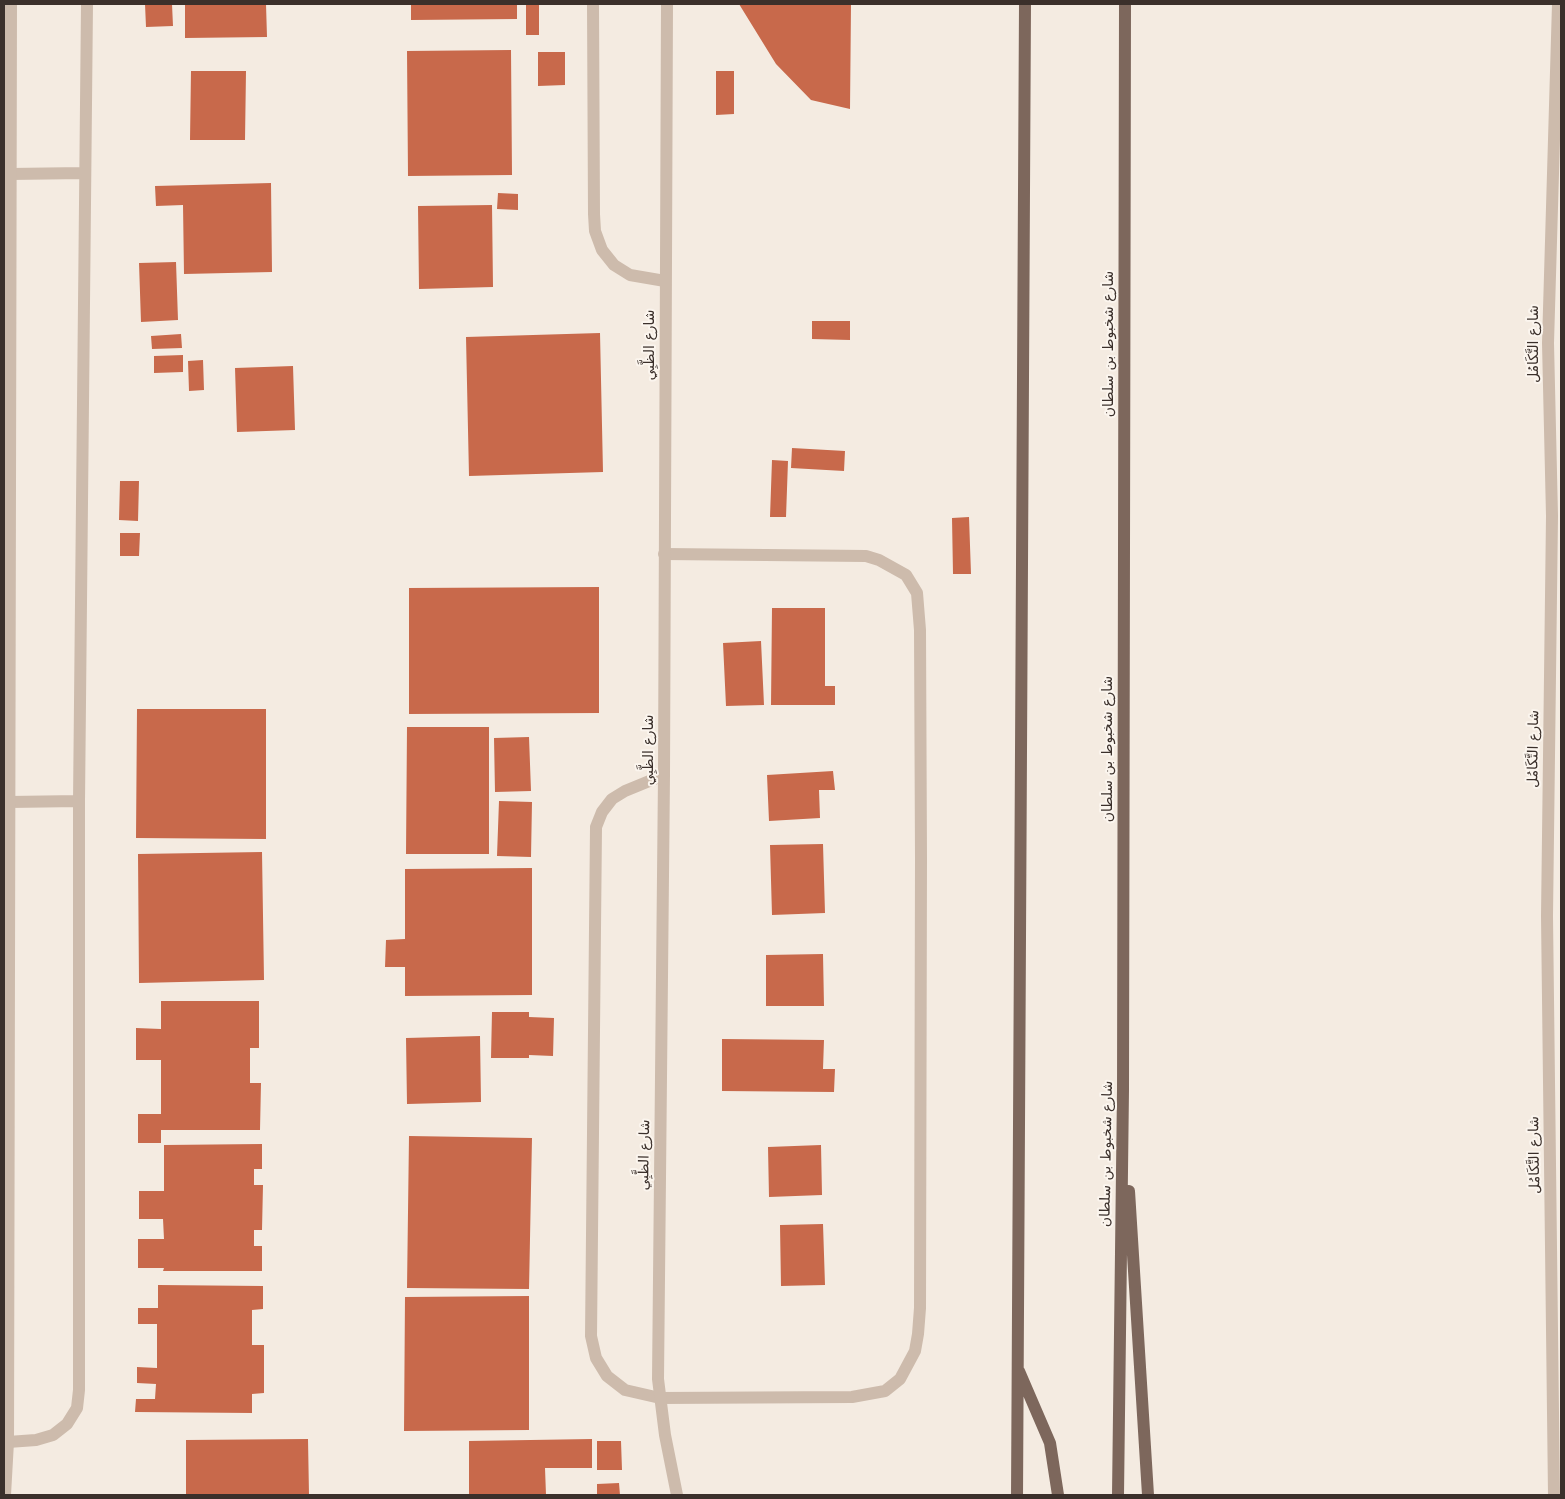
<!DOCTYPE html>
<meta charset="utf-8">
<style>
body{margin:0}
#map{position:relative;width:1565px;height:1499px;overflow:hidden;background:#f4ebe1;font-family:"DejaVu Sans",sans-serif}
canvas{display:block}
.frame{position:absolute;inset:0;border:5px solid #3b302b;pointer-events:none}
</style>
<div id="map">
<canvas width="1565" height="1499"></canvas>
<div class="frame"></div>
</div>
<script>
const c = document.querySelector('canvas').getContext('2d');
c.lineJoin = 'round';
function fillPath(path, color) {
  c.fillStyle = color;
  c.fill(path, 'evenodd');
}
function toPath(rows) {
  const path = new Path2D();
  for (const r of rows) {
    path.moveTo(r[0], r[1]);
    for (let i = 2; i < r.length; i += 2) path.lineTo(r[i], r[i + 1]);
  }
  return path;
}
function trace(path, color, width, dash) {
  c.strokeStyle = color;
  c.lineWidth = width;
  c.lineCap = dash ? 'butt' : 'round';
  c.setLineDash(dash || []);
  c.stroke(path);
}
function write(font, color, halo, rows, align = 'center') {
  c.font = font + ' "DejaVu Sans",Cairo,sans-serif';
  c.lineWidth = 4;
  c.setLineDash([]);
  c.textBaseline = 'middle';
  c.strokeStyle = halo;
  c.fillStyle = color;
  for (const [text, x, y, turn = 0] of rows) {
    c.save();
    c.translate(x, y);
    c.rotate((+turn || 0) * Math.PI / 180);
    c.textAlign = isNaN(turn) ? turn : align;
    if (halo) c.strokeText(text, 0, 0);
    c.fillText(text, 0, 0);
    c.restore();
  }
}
fillPath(toPath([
 [145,4,172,4,173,26,146,27],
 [185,4,266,4,267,37,185,38],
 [411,4,517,4,517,19,411,20],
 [526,4,539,4,539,35,526,35],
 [739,4,851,4,850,109,811,100,776,64],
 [511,50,512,175,408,176,407,51],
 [538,52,565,52,565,85,538,86],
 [191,71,246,71,245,140,190,140],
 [716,71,734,71,734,114,716,115],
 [271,183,272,272,184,274,183,205,156,206,155,186],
 [498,193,518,194,518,210,497,209],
 [492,205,493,287,419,289,418,206],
 [176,262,178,320,141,322,139,263],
 [812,321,850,321,850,340,812,339],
 [600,333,603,472,469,476,466,337],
 [181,334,182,348,152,349,151,336],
 [183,355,183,372,154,373,154,356],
 [203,360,204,390,189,391,188,361],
 [293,366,295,430,237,432,235,368],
 [792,448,845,451,844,471,791,468],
 [772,460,788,461,786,517,770,517],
 [120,481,139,481,138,521,119,520],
 [969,517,971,574,953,574,952,518],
 [120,533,140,533,139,556,120,556],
 [599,587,599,713,409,714,409,588],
 [772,608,825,608,825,686,835,686,835,705,771,705],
 [761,641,764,705,726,706,723,643],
 [137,709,266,709,266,839,136,838],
 [407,727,489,727,489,854,406,854],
 [529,737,531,791,495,792,494,738],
 [833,771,835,790,819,790,820,818,769,821,767,775],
 [499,801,532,802,531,857,497,856],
 [823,844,825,913,772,915,770,845],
 [262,852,264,980,139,983,138,854],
 [532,868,532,995,405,996,405,967,385,967,386,940,405,939,405,869],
 [823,954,824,1006,766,1006,766,955],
 [161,1001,259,1001,259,1048,250,1048,250,1083,261,1083,260,1130,161,1130,161,1143,138,1143,138,1114,161,1114,161,1060,136,1060,136,1028,161,1029],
 [492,1012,529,1012,529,1017,554,1018,553,1056,529,1055,529,1058,491,1058],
 [480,1036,481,1102,407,1104,406,1038],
 [722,1039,824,1040,823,1069,835,1069,834,1092,722,1091],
 [409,1136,532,1138,529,1289,407,1288],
 [262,1144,262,1169,254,1169,254,1185,263,1185,262,1230,254,1230,254,1246,262,1246,262,1271,163,1271,164,1268,138,1268,138,1239,164,1239,163,1219,139,1219,139,1191,164,1191,164,1145],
 [821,1145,822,1195,769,1197,768,1147],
 [823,1224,825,1285,781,1286,780,1225],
 [158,1285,263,1286,263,1309,252,1310,252,1345,264,1345,264,1393,252,1394,252,1413,135,1412,136,1399,155,1399,156,1384,137,1383,137,1367,157,1368,157,1324,138,1324,138,1308,158,1308],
 [529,1296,529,1430,404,1431,405,1297],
 [308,1439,309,1495,186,1495,186,1440],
 [592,1439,592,1468,545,1468,546,1495,469,1495,469,1441],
 [597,1441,621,1441,622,1470,597,1470],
 [619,1483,620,1495,597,1495,597,1484]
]), '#c8694b');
trace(toPath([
 [593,4,594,214,595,231,602,250,614,265,630,275,665,281],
 [10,174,84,173],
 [664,554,866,556,879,560,906,575,917,593,920,630,921,859,920,1308,918,1334,915,1351,900,1379,885,1391,852,1397,660,1398,625,1390,607,1376,596,1358,591,1336,596,827,602,812,612,799,625,791,664,775],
 [9,802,79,801],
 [8,1442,36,1440,53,1435,67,1424,77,1408,79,1390,79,801,87,4]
]), '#cdbbac', 12);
trace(toPath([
 [667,4,664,775,658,1379,665,1435,677,1495],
 [5,1495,8,1442,11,4],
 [1554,1495,1547,916,1552,516,1548,343,1558,4]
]), '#cdbbac', 12);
trace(toPath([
 [1129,1191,1148,1495],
 [1019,1371,1050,1443,1058,1495],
 [1017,1495,1025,4],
 [1118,1495,1123,1090,1125,4]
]), '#7d675c', 12);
write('14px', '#3b302b', '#fbf5ee', [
 ["شارع شخبوط بن سلطان",1109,344,-90],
 ["شارع التَّكَامُل",1534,344,-90],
 ["شارع الظَّبِي",650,345,-90],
 ["شارع شخبوط بن سلطان",1108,749,-90],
 ["شارع التَّكَامُل",1534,749,-89],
 ["شارع الظَّبِي",649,750,-90],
 ["شارع شخبوط بن سلطان",1107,1154,-89],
 ["شارع الظَّبِي",645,1155,-89],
 ["شارع التَّكَامُل",1535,1155,-91]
]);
</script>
